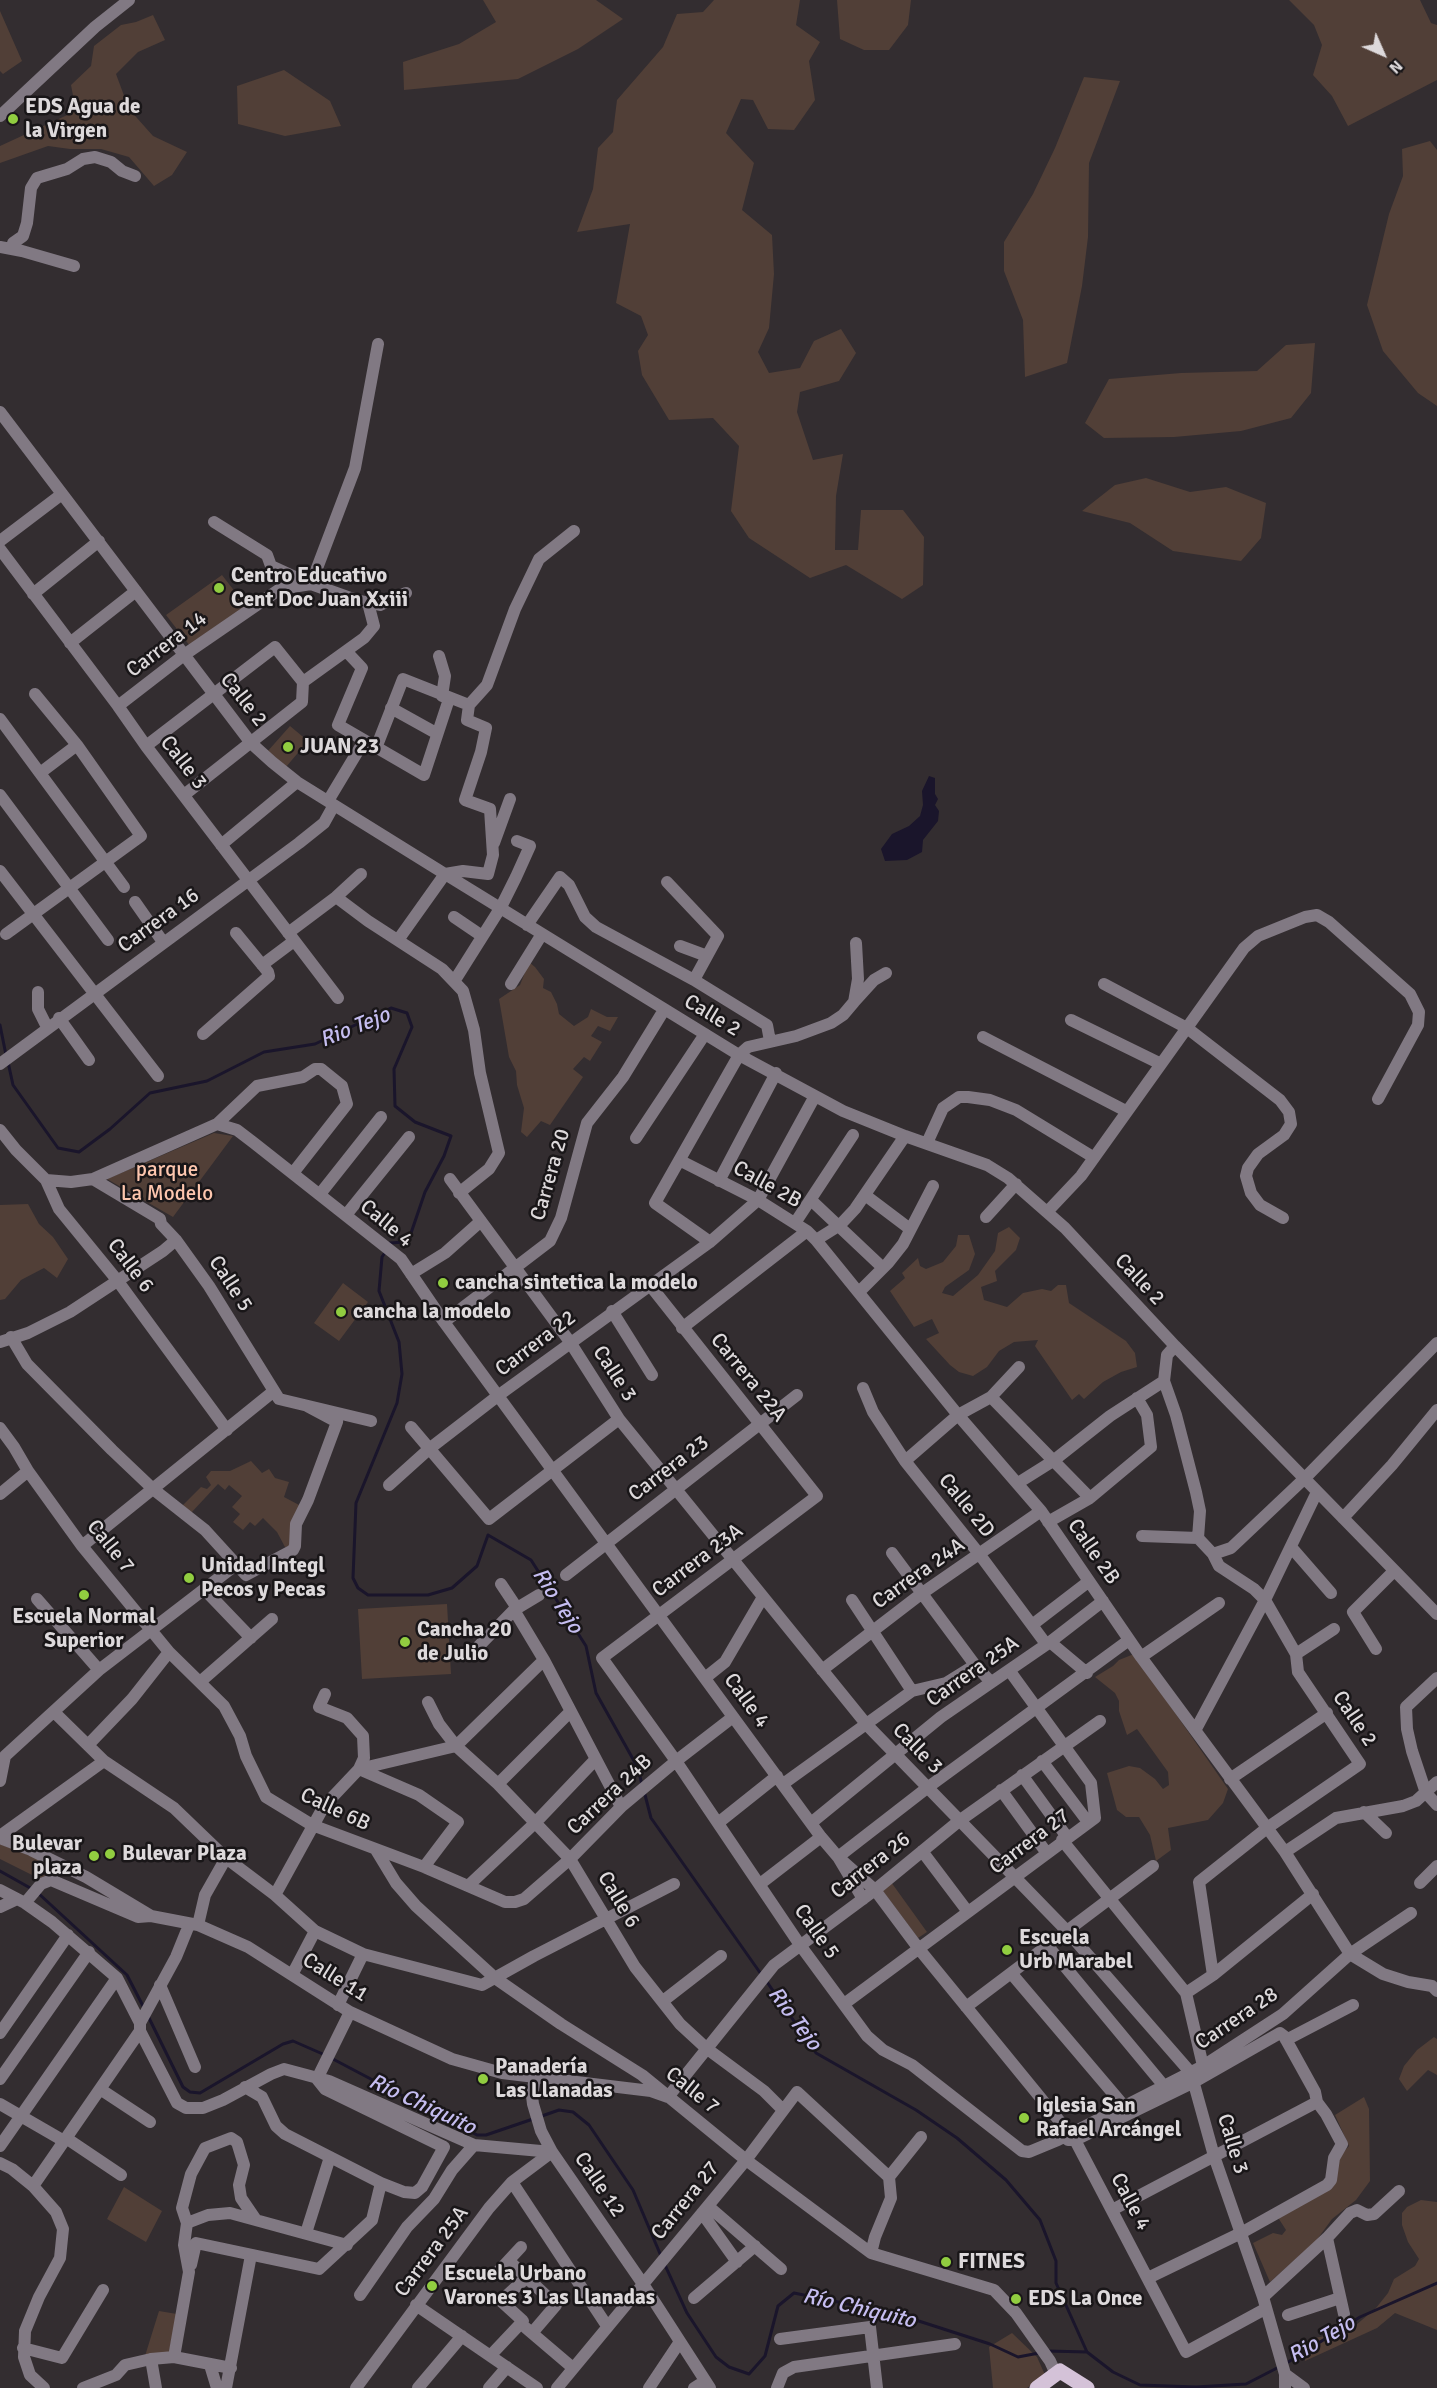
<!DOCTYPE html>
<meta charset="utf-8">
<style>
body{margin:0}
#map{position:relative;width:1437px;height:2388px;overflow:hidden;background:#332d30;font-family:Signika,sans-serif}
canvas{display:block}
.north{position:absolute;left:1353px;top:24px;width:60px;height:60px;-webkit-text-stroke:4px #191618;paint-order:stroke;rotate:135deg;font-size:16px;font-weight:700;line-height:24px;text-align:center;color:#ddd9db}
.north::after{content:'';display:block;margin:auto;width:21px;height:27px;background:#ddd9db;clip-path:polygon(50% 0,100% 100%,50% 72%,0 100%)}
</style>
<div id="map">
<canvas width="1437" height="2388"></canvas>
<div class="north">N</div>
</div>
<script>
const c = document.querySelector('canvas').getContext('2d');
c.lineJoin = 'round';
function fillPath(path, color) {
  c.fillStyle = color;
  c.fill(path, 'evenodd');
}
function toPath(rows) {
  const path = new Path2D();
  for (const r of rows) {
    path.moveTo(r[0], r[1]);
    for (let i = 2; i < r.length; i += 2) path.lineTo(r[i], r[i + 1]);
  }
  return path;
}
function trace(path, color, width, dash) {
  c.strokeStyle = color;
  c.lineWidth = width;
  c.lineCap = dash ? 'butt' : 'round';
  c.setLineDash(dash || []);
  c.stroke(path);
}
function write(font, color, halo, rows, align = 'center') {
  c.font = font + ' Signika,sans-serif';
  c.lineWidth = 5;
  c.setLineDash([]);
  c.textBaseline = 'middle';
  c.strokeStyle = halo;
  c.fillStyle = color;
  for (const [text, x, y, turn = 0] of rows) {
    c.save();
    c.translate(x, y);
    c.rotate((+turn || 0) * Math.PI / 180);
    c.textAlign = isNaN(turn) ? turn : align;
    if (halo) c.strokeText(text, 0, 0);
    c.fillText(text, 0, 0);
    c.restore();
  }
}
fillPath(toPath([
 [483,0,596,0,623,19,578,49,518,79,404,90,403,62,459,44,496,22],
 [714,0,800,0,796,25,820,42,809,61,815,100,794,130,768,129,753,100,741,99,726,133,754,163,742,210,772,235,774,274,769,328,758,352,769,373,800,368,814,341,841,329,856,353,839,381,800,392,797,412,813,460,843,454,836,496,835,550,858,550,861,510,903,510,924,537,923,585,902,599,846,565,810,578,749,538,731,511,739,446,713,418,669,420,642,375,638,351,648,335,641,316,616,303,630,224,577,232,593,189,598,148,613,132,617,100,663,47,677,14,703,12],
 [837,0,911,0,908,25,889,50,864,50,840,39],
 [1289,0,1420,0,1431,23,1437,25,1437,80,1348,126,1332,96,1313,75,1322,45,1314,25],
 [0,11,22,61,3,74,0,71],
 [153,15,165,40,138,52,116,74,129,109,153,136,187,152,172,175,154,186,129,157,101,149,70,149,48,146,0,163,0,146,76,111,71,85,91,66,94,46,121,25,136,22],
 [284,70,330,101,341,126,285,136,238,124,237,86],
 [1084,77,1120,81,1089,163,1088,237,1082,286,1067,363,1025,377,1023,320,1004,271,1004,242,1033,194,1055,148],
 [1430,141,1437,150,1437,406,1418,393,1383,351,1367,305,1389,214,1403,176,1402,149],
 [1315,343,1311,393,1291,418,1241,431,1174,437,1104,438,1085,423,1109,379,1181,373,1257,371,1286,345],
 [1146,478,1190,492,1226,487,1266,503,1261,538,1241,561,1173,551,1130,523,1082,511,1115,485],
 [222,575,246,606,190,646,166,615],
 [290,726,308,741,286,767,267,752],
 [529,962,535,967,544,979,543,988,551,992,557,1004,559,1014,574,1026,588,1017,591,1009,607,1017,618,1017,610,1031,598,1026,591,1036,602,1042,590,1061,584,1057,573,1069,583,1077,550,1125,541,1121,527,1137,521,1132,524,1108,517,1085,516,1071,509,1057,499,999,520,985],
 [214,1133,233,1136,173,1217,107,1179],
 [28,1204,39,1224,53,1237,68,1259,57,1278,44,1268,21,1280,5,1299,0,1300,0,1205],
 [1009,1227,1020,1238,1016,1250,995,1271,997,1281,981,1287,984,1300,1007,1307,1023,1293,1042,1289,1051,1291,1058,1285,1066,1285,1069,1303,1126,1341,1135,1353,1137,1367,1121,1372,1103,1382,1084,1399,1079,1394,1072,1400,1035,1346,1038,1340,1014,1342,999,1351,987,1367,973,1376,959,1372,950,1365,926,1339,939,1333,932,1319,914,1327,890,1291,905,1278,902,1273,918,1258,920,1266,926,1269,943,1262,956,1246,958,1235,969,1235,975,1254,969,1270,945,1287,942,1293,953,1296,978,1275,995,1251,998,1233],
 [343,1283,368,1302,339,1341,314,1323],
 [251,1461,262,1473,269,1469,275,1478,289,1482,284,1497,301,1506,292,1546,285,1547,277,1532,263,1518,255,1526,250,1522,243,1530,233,1522,240,1514,232,1507,242,1496,229,1485,225,1490,218,1484,191,1513,182,1506,201,1487,207,1489,211,1485,206,1477,211,1471,230,1471],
 [447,1604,451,1674,362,1679,358,1609],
 [1134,1654,1228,1789,1223,1803,1208,1820,1168,1828,1171,1850,1156,1861,1150,1835,1139,1817,1126,1817,1117,1810,1107,1773,1129,1766,1140,1768,1155,1779,1163,1789,1169,1785,1168,1772,1137,1729,1127,1735,1119,1711,1119,1701,1115,1693,1095,1677,1113,1666,1119,1660],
 [0,1844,44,1861,62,1872,59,1876,46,1875,40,1879,0,1859],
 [891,1882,927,1932,918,1938,882,1890],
 [1434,2037,1437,2039,1437,2075,1428,2070,1407,2091,1399,2079,1404,2066,1417,2050],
 [1364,2097,1369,2109,1370,2181,1356,2200,1332,2219,1316,2241,1270,2282,1253,2243,1273,2233,1282,2235,1286,2230,1277,2216,1333,2185,1335,2162,1349,2146,1335,2115],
 [124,2187,162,2211,146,2242,107,2219],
 [1421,2200,1437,2202,1437,2330,1395,2313,1377,2328,1305,2361,1304,2348,1310,2339,1349,2331,1376,2308,1388,2293,1394,2279,1415,2266,1419,2259,1408,2242,1402,2225,1402,2213,1407,2207],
 [159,2311,177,2314,169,2352,145,2356],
 [1012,2333,1037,2357,1045,2375,1027,2388,993,2388,989,2347]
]), '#513f37');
fillPath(toPath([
 [929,776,935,778,935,794,938,799,935,805,939,811,938,821,923,840,922,852,907,860,885,861,881,849,892,834,909,826,920,816,923,805,922,791]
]), '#1a152b');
trace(toPath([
 [0,1025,6,1055],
 [8,1062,13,1085,58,1148,79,1152,110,1129,150,1093,207,1081,264,1052,315,1044,391,1008,407,1013,412,1027,394,1069,395,1106,415,1122,451,1136,444,1156,425,1192,409,1239,405,1242,390,1243,389,1245],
 [386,1251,382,1257,379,1291,399,1342,402,1374,397,1403,356,1503,353,1578,358,1588,368,1595,428,1595,452,1588,477,1566,488,1535,531,1560,586,1646,596,1693,638,1768,642,1785],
 [644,1791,651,1818,761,1974],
 [0,1871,32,1889],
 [38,1893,127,1975,144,2008],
 [767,1982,816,2053,916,2110,957,2138,1006,2180,1040,2220,1056,2261,1056,2283,1087,2352,1113,2372,1140,2385,1196,2387,1246,2384,1279,2367],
 [148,2016,183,2087,190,2092,200,2093,283,2044,293,2041,325,2055],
 [331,2058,477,2135,486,2135,533,2119],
 [539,2117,559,2110,573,2112,589,2125,633,2190,661,2256],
 [665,2265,687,2313,716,2357,729,2367,749,2374,765,2356,778,2306,794,2293,897,2314,990,2344,1018,2357,1039,2353],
 [1048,2351,1087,2352],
 [1285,2364,1360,2317,1437,2283]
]), '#1a152b', 3);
trace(toPath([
 [0,116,95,27,129,0],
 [13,243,23,236,27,223,31,188,37,178,67,169,83,159,95,157,111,162,122,171,135,176],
 [0,247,22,251,74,266],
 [0,412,251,743,272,762,297,782,445,874,739,1055,843,1111,905,1136,987,1165,1008,1178,1065,1228,1175,1346,1437,1614],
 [214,522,267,555,271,566,310,584],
 [0,541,62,494],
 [0,549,118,706,146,746,338,998],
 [311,584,355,468,378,344],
 [33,594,99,541],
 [70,643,136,591],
 [346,651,362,668,338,725,424,775,449,699],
 [439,656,445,676,442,696],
 [303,682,364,638,374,626,368,603],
 [118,706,184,655,280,589,311,584,356,600,380,605,406,593],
 [391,708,436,733],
 [0,719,124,887],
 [146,746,275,647,303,682],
 [376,748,403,679,469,705],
 [40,773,77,745],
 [0,795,108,940],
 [184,795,302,702,303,682],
 [328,801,364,741],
 [494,843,510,799],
 [221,845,297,782],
 [0,871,158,1076],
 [667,882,718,936,694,980],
 [336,897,368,921,442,969,463,991,474,1030,480,1073,499,1153,489,1169,459,1193],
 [135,902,163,942],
 [454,917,482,936],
 [527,925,560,877,569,885,585,917,596,927,694,980,767,1025,770,1041],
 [288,933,336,897,361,874],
 [6,934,141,836,77,745,35,694],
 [398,940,445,874,463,871,488,874,493,855,490,809,465,800,481,752,486,728,467,720,469,705,487,685,515,609,539,559,574,531],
 [680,946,707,956],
 [262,965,294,941],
 [455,980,501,907,516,877,530,846,517,841],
 [511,984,542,934],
 [1104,984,1187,1028,1280,1100,1289,1112,1291,1124,1284,1135,1258,1154,1248,1168,1246,1176,1251,1193,1260,1205,1283,1218],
 [38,992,38,1009,47,1027],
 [854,1002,874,980,886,973],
 [59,1018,89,1060],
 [1071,1020,1161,1064],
 [203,1034,269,976,268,972,236,933],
 [983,1037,1126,1111],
 [0,1064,299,843,324,823,334,805],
 [217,1124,237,1130,254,1143,401,1259,444,1322,821,1837,838,1857,875,1890,919,1949,1075,2140,1186,2352,1265,2309],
 [0,1130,16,1150,46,1180,59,1209,117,1280,227,1430],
 [636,1138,705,1034],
 [927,1143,943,1108,959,1097,968,1097,990,1100,1016,1110,1093,1157],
 [681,1161,758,1200,807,1231,816,1240,958,1415,1041,1511,1141,1657,1285,1852,1350,1954,1383,1974,1408,1982,1432,1986,1437,1991],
 [93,1179,217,1124,257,1086,303,1077,315,1069,321,1069,342,1086,347,1104,293,1173],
 [450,1179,570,1342,619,1419,867,1725,1067,1931,1191,2073,1214,2156,1263,2297,1285,2374,1285,2388],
 [46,1180,71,1182,93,1179,160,1219,161,1224,176,1240,209,1286,279,1399,371,1421],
 [719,1181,776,1073],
 [320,1194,381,1117],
 [865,1195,910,1229],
 [811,1200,883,1268],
 [1047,1212,1081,1176,1244,948,1258,936,1305,917,1317,915,1329,922,1410,994,1419,1012,1418,1025,1378,1099],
 [346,1215,409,1137],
 [986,1217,1016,1184],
 [795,1223,853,1135],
 [816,1240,840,1225,855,1209,905,1136],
 [710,1242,655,1203,739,1055,748,1047,796,1036,831,1023,843,1015,854,1002,858,979,856,943],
 [411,1274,445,1253,481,1221],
 [649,1284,817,1496,602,1658,676,1761,800,1945,867,2036,883,2050,912,2065,1022,2151,1029,2152,1058,2140,1203,2066,1283,2014,1350,1954,1411,1913],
 [860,1291,888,1263,903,1244,933,1186],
 [612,1311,652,1375],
 [444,1322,550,1241,561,1218,587,1123,623,1077,664,1010],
 [682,1328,807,1231],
 [11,1337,27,1364,112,1450,153,1489,205,1530,246,1575,293,1550,295,1546,296,1524,308,1500,337,1422,307,1406],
 [0,1342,28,1333,70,1312,163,1251,176,1240],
 [1175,1346,1167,1355,1164,1381,1176,1415,1196,1492,1200,1511,1198,1538,1213,1554,1219,1566,1254,1589,1265,1600,1296,1654,1298,1672,1360,1764,1267,1828,1199,1882,1213,1975],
 [863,1388,873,1412,905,1461,980,1555,1046,1644],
 [991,1397,1090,1498],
 [411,1427,489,1519,619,1419],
 [0,1428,14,1447,28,1471,82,1546,169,1652,224,1706,240,1736,246,1756,266,1797,312,1825,424,1867,505,1902,515,1902,524,1899,570,1859,621,1807,676,1761,733,1717],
 [905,1461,958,1415,991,1397,1019,1367],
 [1018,1483,1053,1461,1110,1416,1164,1381],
 [389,1485,429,1449,499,1395,710,1242,758,1200,815,1096],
 [0,1494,28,1471],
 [1343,1518,1392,1465,1437,1410],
 [1048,1522,1090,1498,1151,1447,1147,1415,1137,1398],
 [1142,1536,1198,1538],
 [82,1546,274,1391],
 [1291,1547,1331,1593],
 [892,1553,975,1665,990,1681],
 [1213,1554,1231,1548,1305,1478,1437,1343],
 [566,1575,797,1395],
 [501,1584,517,1608],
 [204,1589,251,1638],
 [539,1595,514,1610,544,1660,621,1807],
 [37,1599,99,1670],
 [852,1600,912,1691],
 [1032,1625,1088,1582],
 [1050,1642,1087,1673],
 [1376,1649,1353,1612,1394,1571],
 [472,1653,514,1610],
 [1296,1654,1334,1629],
 [1141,1657,1219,1603],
 [822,1670,921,1594,1041,1511],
 [705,1678,725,1662,763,1597],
 [1437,1678,1406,1707,1407,1729,1412,1751,1426,1793,1437,1805],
 [200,1682,272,1619],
 [325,1694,319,1707,347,1718,363,1736,364,1758,359,1769,419,1795,458,1822,424,1867],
 [428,1702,439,1724,456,1746,498,1784,570,1859,635,1967,680,2024,706,2048,764,2091,782,2109],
 [54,1712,104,1761,174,1808,226,1858,275,1895,315,1931,363,1954,482,1985,534,1956,674,1884],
 [1196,1729,1265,1600,1317,1492],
 [88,1745,132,1699,169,1652],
 [1042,1761,1088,1822],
 [1022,1775,1067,1837],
 [1230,1779,1327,1713],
 [0,1781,5,1756,99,1670,237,1564],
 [498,1784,570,1712],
 [783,1784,912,1691,946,1683,975,1665],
 [1001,1790,1046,1852],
 [1364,1812,1386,1833],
 [718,1823,777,1776],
 [811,1823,941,1717,1050,1642,1103,1601],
 [0,1836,104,1761],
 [0,1838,31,1850,86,1877,151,1916,198,1925,248,1947,350,2012,452,2059,502,2073,651,2091,668,2097,774,1965,875,1890,959,1821,1100,1721],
 [1062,1840,1186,1993,1203,2066],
 [376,1850,396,1883,416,1906,495,1978,561,2024,642,2075,746,2160,871,2253,994,2290,1016,2313,1050,2361,1056,2374],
 [922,1851,968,1912],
 [1285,1852,1336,1818,1403,1806,1416,1801,1437,1782],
 [1420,1883,1437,1866],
 [760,1884,821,1837],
 [469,1885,535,1823,595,1760],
 [0,1890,25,1903,52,1922,117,1978,140,2023,140,2031,177,2103,186,2108,203,2108,223,2100,271,2074,284,2069,329,2081,474,2145,552,2152,643,2284,710,2388],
 [275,1895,324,1806,359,1769,456,1746,544,1660],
 [863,1899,838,1857,927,1788,1129,1640],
 [25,1903,41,1884,51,1880,138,1917,151,1916],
 [0,1907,17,1899],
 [198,1925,205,1895,226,1858],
 [1047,1945,1169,2092],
 [1011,1973,1129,2112],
 [292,1975,315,1931],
 [160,1985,195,2067],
 [1186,1993,1213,1975,1313,1894],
 [663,2001,721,1956],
 [844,2004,1095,1818,1091,1783,1009,1670],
 [338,2005,363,1954],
 [966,2007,1153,1866],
 [140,2023,176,1957,189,1925],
 [0,2033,68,1935],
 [1286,2040,1353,2005],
 [0,2079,89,1952],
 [317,2079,350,2012],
 [245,2087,262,2097,276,2126,285,2134,381,2183,404,2192,415,2193,422,2187,444,2147,325,2089,317,2079],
 [100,2089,150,2122],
 [0,2104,64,2141],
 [66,2138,121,2175],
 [1068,2140,1075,2140,1194,2082,1280,2033,1284,2036,1315,2092,1317,2102,1326,2114,1342,2144,1334,2158,1331,2180,1327,2185,1241,2233,1148,2278],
 [0,2146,117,1978],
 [0,2163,12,2169,33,2186,56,2212,63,2229,60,2258,39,2297,25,2331,24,2357,30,2375,44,2388],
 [512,2182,607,2326],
 [33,2186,140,2031],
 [708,2206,781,2269],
 [1112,2210,1317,2102],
 [702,2213,737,2262],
 [187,2223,208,2215,230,2213,347,2245],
 [306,2233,330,2157],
 [1327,2238,1344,2314],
 [871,2253,875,2237,891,2198,889,2177,921,2137],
 [509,2261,556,2305,532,2333],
 [191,2265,196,2243,319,2269,372,2220,381,2183],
 [495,2275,521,2247],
 [360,2295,407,2227,434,2199,452,2170,474,2145],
 [1263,2297,1327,2238,1350,2213,1357,2210,1367,2215,1374,2214,1399,2191],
 [694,2298,755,2246],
 [416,2305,537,2388],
 [1288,2315,1340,2298],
 [526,2328,573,2368],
 [780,2339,870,2327,877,2388],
 [23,2348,62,2358,103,2290],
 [490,2356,523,2321,501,2301,527,2277],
 [174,2357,189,2272,184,2245,187,2223,182,2208,191,2174,205,2148,231,2138,237,2142,244,2165,239,2185,241,2198,256,2220],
 [151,2359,156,2388],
 [210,2365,217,2388],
 [1285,2374,1304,2388],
 [83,2388,116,2375,125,2365,151,2359,174,2357,231,2368],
 [226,2388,251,2255],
 [356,2388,489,2208,512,2182,552,2152,541,2131,533,2104,532,2096,535,2077],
 [418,2388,462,2336],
 [489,2388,507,2367],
 [557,2388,746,2160,797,2092,889,2177],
 [649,2388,679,2343],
 [694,2388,705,2381],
 [777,2388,783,2373,794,2367,955,2344]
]), '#817983', 12);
trace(toPath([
 [1037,2388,1060,2371,1087,2388]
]), '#d4c2d8', 15);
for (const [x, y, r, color] of [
 [13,119,6,"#91cd40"],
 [219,588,6,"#91cd40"],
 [288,747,6,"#91cd40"],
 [443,1283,6,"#91cd40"],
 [341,1312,6,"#91cd40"],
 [189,1578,6,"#91cd40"],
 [84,1595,6,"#91cd40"],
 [405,1642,6,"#91cd40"],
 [110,1854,6,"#91cd40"],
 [94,1856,6,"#91cd40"],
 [1007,1950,6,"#91cd40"],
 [483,2079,6,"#91cd40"],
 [1024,2118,6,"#91cd40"],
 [946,2262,6,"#91cd40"],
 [432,2286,6,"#91cd40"],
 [1016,2299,6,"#91cd40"]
]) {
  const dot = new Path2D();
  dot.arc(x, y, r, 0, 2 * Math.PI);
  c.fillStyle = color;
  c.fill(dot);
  trace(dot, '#191618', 2);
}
write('bold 21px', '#ddd9db', '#191618', [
 ["EDS Agua de",25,107],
 ["la Virgen",25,131],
 ["Centro Educativo",231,576],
 ["Cent Doc Juan Xxiii",231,600],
 ["JUAN 23",300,747],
 ["cancha sintetica la modelo",455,1283],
 ["cancha la modelo",353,1312],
 ["Unidad Integl",201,1566],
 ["Pecos y Pecas",201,1590],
 ["Escuela Normal",84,1617,"center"],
 ["Superior",84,1641,"center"],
 ["Cancha 20",417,1630],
 ["de Julio",417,1654],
 ["Bulevar",82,1844,"right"],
 ["plaza",82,1868,"right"],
 ["Bulevar Plaza",122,1854],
 ["Escuela",1019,1938],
 ["Urb Marabel",1019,1962],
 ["Panadería",495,2067],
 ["Las Llanadas",495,2091],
 ["Iglesia San",1036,2106],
 ["Rafael Arcángel",1036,2130],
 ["FITNES",958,2262],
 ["Escuela Urbano",444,2274],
 ["Varones 3 Las Llanadas",444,2298],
 ["EDS La Once",1028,2299]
], 'left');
write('21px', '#ddd9db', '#191618', [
 ["Carrera 14",167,645,-37],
 ["Calle 2",243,700,52],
 ["Calle 3",183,763,52],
 ["Carrera 16",159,921,-36],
 ["Calle 2",712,1016,31],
 ["Carrera 20",551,1175,-74],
 ["Calle 2B",767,1185,29],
 ["Calle 4",386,1224,40],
 ["Calle 6",130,1266,53],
 ["Calle 2",1139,1280,47],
 ["Calle 5",230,1284,57],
 ["Carrera 22",536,1344,-37],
 ["Calle 3",614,1374,57],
 ["Carrera 22A",748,1378,51],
 ["Carrera 23",669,1469,-37],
 ["Calle 2D",966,1506,51],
 ["Calle 7",110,1547,51],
 ["Calle 2B",1093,1552,55],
 ["Carrera 23A",698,1561,-37],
 ["Carrera 24A",919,1574,-35],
 ["Carrera 25A",973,1672,-35],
 ["Calle 4",746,1701,54],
 ["Calle 2",1354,1719,56],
 ["Calle 3",917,1749,46],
 ["Carrera 24B",610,1795,-43],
 ["Calle 6B",335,1810,25],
 ["Carrera 27",1030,1842,-37],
 ["Carrera 26",871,1866,-38],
 ["Calle 6",618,1900,59],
 ["Calle 5",816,1932,55],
 ["Calle 11",335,1978,32],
 ["Carrera 28",1237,2019,-34],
 ["Calle 7",692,2091,39],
 ["Calle 3",1232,2144,73],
 ["Calle 12",599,2185,56],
 ["Carrera 27",686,2201,-51],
 ["Calle 4",1130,2202,62],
 ["Carrera 25A",432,2252,-53]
]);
write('21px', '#fdc6ae', '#191618', [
 ["parque",167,1170],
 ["La Modelo",167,1194]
]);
write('italic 22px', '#c5bdf0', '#191618', [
 ["Rio Tejo",355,1028,-22],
 ["Rio Tejo",557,1601,57],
 ["Rio Tejo",794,2019,53],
 ["Río Chiquito",422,2105,25],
 ["Río Chiquito",859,2309,13],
 ["Rio Tejo",1322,2340,-30]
]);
</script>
